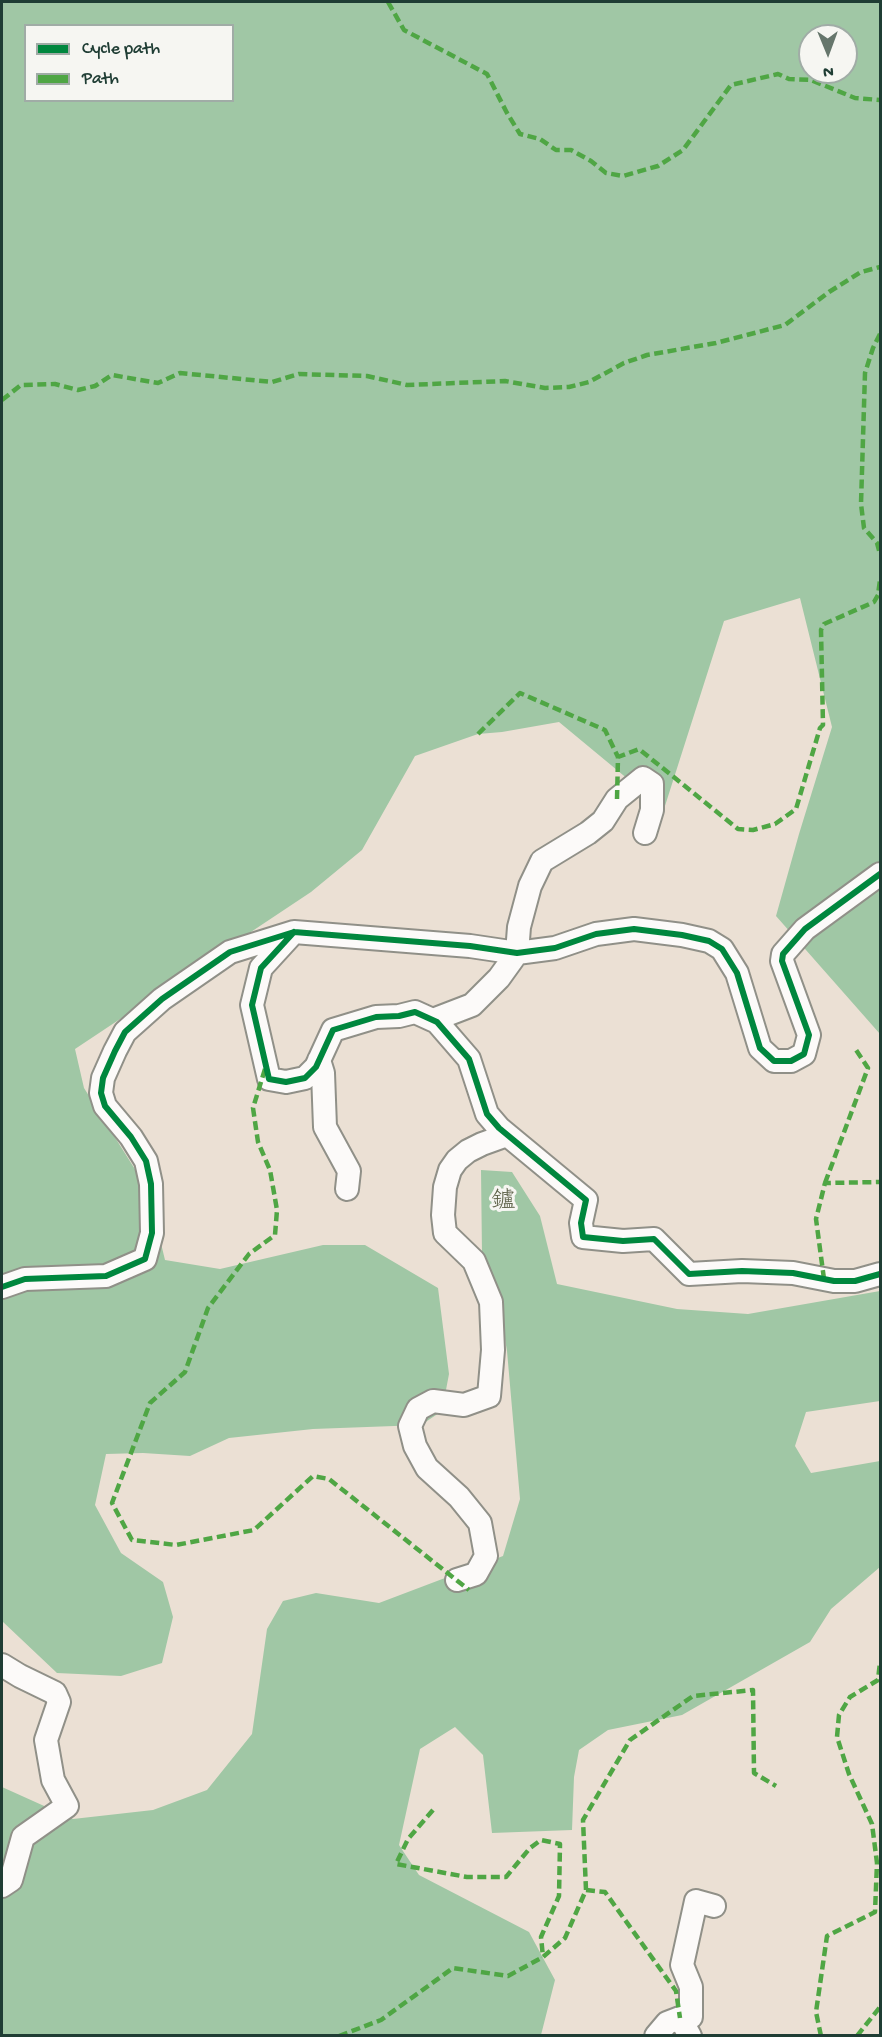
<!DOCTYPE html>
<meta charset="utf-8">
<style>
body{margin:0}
#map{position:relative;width:882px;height:2037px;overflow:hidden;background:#ebe0d4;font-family:"Gochi Hand",sans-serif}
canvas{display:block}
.frame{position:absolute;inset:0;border:3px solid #1f3d34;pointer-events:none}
.legend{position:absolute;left:24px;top:24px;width:210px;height:78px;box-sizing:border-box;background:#f6f6f2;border:2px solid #a0aca6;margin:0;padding:8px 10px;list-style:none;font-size:18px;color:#1f3d34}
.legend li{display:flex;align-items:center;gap:12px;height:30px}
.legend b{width:30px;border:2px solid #a0aca6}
.north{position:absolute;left:798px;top:24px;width:60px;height:60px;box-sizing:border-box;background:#f6f6f2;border:2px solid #a0aca6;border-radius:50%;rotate:179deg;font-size:16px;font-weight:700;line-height:24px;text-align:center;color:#1f3d34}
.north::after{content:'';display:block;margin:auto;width:21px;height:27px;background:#66766c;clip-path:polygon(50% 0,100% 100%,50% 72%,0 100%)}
</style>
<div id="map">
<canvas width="882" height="2037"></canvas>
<div class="frame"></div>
<ul class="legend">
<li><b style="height:8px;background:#00873e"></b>Cycle path</li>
<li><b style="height:8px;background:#4fa644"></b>Path</li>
</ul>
<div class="north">N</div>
</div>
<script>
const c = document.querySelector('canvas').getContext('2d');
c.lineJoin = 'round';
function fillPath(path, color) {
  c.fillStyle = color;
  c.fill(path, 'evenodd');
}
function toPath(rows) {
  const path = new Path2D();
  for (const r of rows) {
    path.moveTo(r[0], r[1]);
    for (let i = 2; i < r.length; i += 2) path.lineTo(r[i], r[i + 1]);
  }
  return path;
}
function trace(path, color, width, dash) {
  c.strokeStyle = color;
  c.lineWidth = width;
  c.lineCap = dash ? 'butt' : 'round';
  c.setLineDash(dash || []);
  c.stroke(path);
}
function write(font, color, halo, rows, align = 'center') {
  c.font = font + ' "Gochi Hand","Klee One",sans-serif';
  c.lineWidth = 6;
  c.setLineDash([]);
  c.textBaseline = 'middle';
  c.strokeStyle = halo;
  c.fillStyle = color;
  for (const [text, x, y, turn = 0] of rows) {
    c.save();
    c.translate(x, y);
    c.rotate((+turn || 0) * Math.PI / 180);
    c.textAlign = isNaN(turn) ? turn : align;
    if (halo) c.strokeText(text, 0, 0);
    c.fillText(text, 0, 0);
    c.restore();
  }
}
fillPath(toPath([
 [2,2,880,2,880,1034,776,916,799,834,832,727,800,598,724,621,664,809,559,722,502,732,478,734,415,756,362,850,311,892,75,1049,84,1088,148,1190,165,1260,220,1269,323,1245,365,1245,438,1288,449,1374,442,1411,421,1425,313,1429,229,1438,190,1456,143,1453,106,1454,95,1505,121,1553,163,1582,173,1617,162,1663,121,1676,57,1673,2,1621],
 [26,26,232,26,232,100,26,100],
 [810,36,846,36,846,72,810,72],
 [481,1170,512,1172,540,1216,557,1284,677,1309,748,1314,880,1291,880,1401,806,1412,795,1446,811,1473,880,1461,880,1567,831,1609,810,1642,682,1715,608,1730,579,1750,574,1777,572,1830,492,1833,483,1755,455,1727,420,1749,399,1845,419,1875,529,1932,555,1980,541,2035,2,2036,2,1787,73,1819,153,1810,207,1790,252,1734,267,1629,283,1601,316,1593,379,1603,503,1556,520,1499,507,1351,497,1293,482,1254]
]), '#a0c7a5');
const minor = toPath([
 [293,933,261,968,252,1005,269,1079,286,1082,305,1078,316,1067,333,1030,376,1017,399,1016,415,1012,437,1022,469,1059,487,1114,499,1128,586,1200,581,1223,583,1237,623,1241,654,1239,689,1274,742,1271,793,1273,834,1281,855,1281,880,1274],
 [433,1020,472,1005,499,978,517,953,519,927,530,886,542,861,588,833,603,821,617,799,643,778,652,784,652,810,645,833],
 [319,1060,323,1073,325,1127,349,1171,347,1189],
 [2,1287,25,1279,106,1276,145,1259,152,1233,151,1184,146,1161,131,1137,105,1106,101,1093,103,1078,115,1051,125,1032,162,999,230,952,294,932,470,946,517,953,555,948,596,934,634,929,682,935,709,941,722,949,737,973,760,1048,774,1061,791,1061,804,1054,809,1035,782,961,783,954,805,929,880,874],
 [457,1580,476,1574,486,1556,480,1523,459,1497,427,1468,415,1446,410,1426,418,1409,433,1401,464,1405,489,1396,493,1350,491,1302,474,1261,445,1233,443,1215,445,1187,450,1170,457,1160,468,1151,482,1144,507,1135],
 [2,1665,20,1676,55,1693,59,1702,46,1740,53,1780,67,1806,23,1837,11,1880,2,1886],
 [680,2018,691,2017,691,1987,682,1965,696,1901,714,1906],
 [656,2036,667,2023,680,2018,690,2036]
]);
trace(minor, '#909088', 26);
trace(minor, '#fcfaf9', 22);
trace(toPath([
 [388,2,404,30,487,74,507,113,520,134,540,139,556,150,571,150,591,161,606,173,623,176,658,166,683,150,731,85,778,74,789,79,811,80,855,98,880,100],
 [880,334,873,348,865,373,861,504,864,528,877,543,880,554],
 [2,400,21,385,55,384,78,390,95,386,112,375,158,383,180,373,272,382,299,374,367,376,407,385,505,381,545,388,569,387,589,382,624,363,647,355,716,343,785,325,829,292,861,272,880,267],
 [478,734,520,693,605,730,618,757],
 [617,799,618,757,639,749,738,829,753,830,775,824,796,809,820,728,823,725,821,630,824,624,874,602,878,595,880,580],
 [265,1069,253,1108,258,1142,270,1170,277,1210,275,1235,249,1254,208,1308,185,1372,150,1403,112,1503,132,1540,176,1545,254,1530,313,1476,329,1479,469,1590],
 [825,1183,868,1068,856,1050],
 [824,1279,816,1219,825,1183,880,1182],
 [433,1810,408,1839,396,1864,467,1877,506,1877,530,1848,541,1840,560,1844,559,1896,541,1937,543,1957],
 [586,1890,605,1892,676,1991,680,2018],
 [339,2036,381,2020,453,1968,508,1976,543,1957,565,1938,586,1890,583,1820,630,1740,693,1696,753,1690,754,1773,776,1786],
 [821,2036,816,2012,827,1936,875,1912,877,1863,872,1824,849,1774,837,1737,839,1715,850,1697,878,1680,880,1662],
 [857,2036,880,2007]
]), '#4fa644', 4.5, [9, 4.5]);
trace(toPath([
 [294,932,261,968,252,1005,269,1079,286,1082,305,1078,316,1067,333,1030,376,1017,399,1016,415,1012,437,1022,469,1059,487,1114,499,1128,586,1200,581,1223,583,1237,623,1241,654,1239,689,1274,742,1271,793,1273,834,1281,855,1281,880,1274],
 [2,1287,25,1279,106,1276,145,1259,152,1233,151,1184,146,1161,131,1137,105,1106,101,1093,103,1078,115,1051,125,1032,162,999,230,952,294,932,470,946,517,953,555,948,596,934,634,929,682,935,709,941,722,949,737,973,760,1048,774,1061,791,1061,804,1054,809,1035,782,961,783,954,805,929,880,874]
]), '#00873e', 6);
write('24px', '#5e6249', '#f6f6f2', [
 ["鑪",503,1203]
]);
</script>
